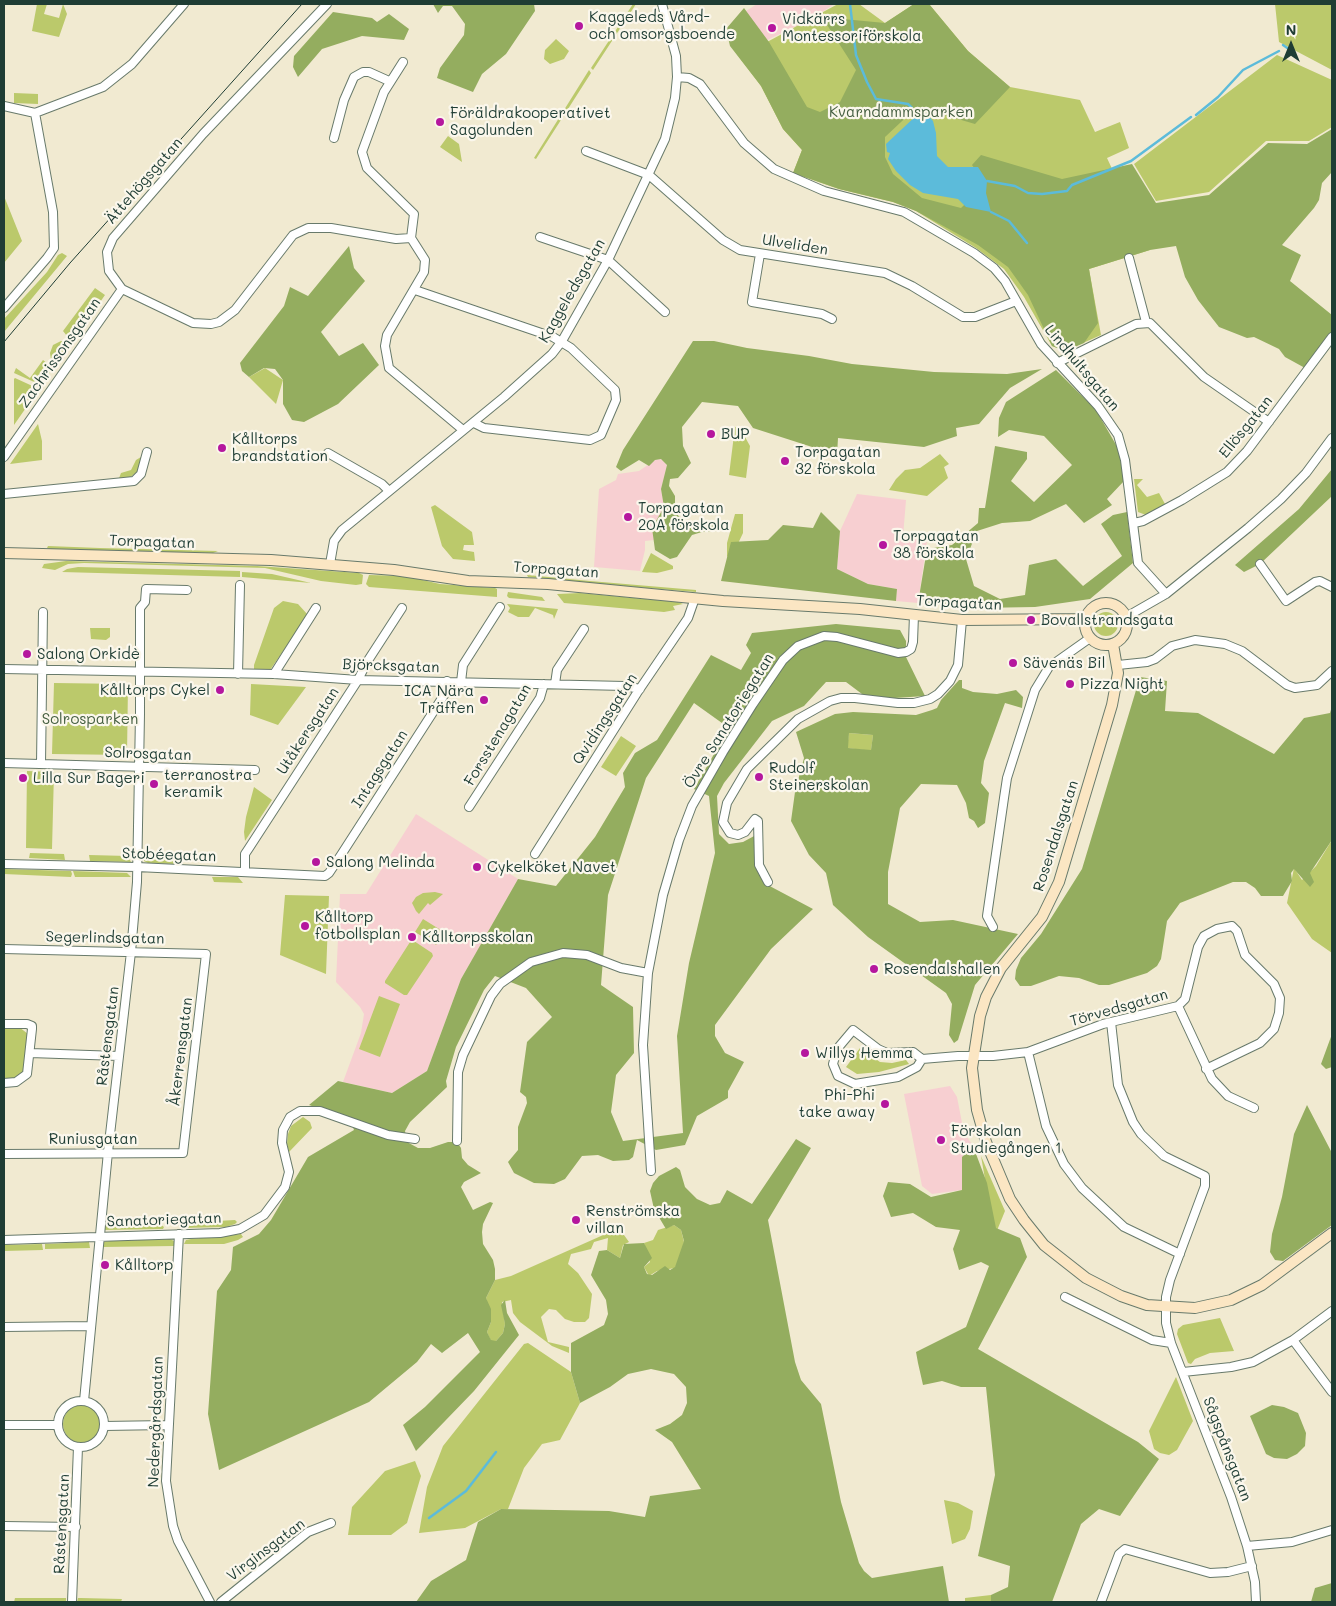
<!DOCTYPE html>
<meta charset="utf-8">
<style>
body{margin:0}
#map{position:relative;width:1336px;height:1606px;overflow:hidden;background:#f1ead1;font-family:Mali,sans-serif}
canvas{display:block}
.frame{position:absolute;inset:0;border:5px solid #1f3d34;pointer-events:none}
.north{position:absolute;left:1266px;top:20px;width:50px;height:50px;-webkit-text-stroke:4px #fbf7ec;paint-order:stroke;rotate:0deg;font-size:14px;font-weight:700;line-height:20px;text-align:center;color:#1f3d34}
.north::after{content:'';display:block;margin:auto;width:18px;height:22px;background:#1f3d34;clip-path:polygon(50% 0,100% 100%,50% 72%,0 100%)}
</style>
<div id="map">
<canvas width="1336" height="1606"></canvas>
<div class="frame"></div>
<div class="north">N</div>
</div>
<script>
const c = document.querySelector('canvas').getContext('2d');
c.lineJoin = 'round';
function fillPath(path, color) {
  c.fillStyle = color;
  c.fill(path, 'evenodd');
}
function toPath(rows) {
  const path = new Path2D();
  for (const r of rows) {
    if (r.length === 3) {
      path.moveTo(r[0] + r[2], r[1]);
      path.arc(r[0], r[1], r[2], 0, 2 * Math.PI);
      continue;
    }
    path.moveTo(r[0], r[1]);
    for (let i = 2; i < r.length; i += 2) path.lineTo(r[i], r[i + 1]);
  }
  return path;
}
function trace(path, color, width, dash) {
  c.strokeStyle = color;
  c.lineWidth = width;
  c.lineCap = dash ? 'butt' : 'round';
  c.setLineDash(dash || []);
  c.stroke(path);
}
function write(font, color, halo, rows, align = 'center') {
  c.font = font + ' Mali,sans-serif';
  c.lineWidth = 4.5;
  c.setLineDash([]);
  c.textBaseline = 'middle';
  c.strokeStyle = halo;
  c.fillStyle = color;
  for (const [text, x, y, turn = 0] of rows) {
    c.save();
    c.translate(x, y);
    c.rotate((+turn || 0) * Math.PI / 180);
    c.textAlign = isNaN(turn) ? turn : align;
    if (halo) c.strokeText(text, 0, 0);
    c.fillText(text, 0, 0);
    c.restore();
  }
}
fillPath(toPath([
 [757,4,834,4,815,17,761,43,743,13],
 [661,459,667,465,661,489,664,507,652,528,654,540,645,541,645,550,640,571,594,567,599,489,616,480,618,474,639,471,655,460],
 [857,494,906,500,903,537,927,541,918,603,896,601,897,589,868,584,837,569,840,531],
 [416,814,518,879,461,979,427,1071,392,1093,343,1082,361,1033,364,1014,360,1007,336,982,340,894,366,894],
 [950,1086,957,1097,964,1133,974,1147,963,1156,962,1190,932,1194,922,1186,904,1094]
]), '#f7cfd1');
fillPath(toPath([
 [37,4,47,4,44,14,59,18,63,4,67,14,59,37,32,31],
 [633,4,636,4,593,70,591,68],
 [838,4,859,4,885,23,914,4,929,4,968,51,1010,87,1080,100,1095,132,1120,122,1129,148,1107,158,1150,250,1089,269,1101,335,1065,351,1052,346,1024,297,1004,269,976,248,916,211,893,202,839,189,793,173,802,150,783,129,761,86,739,57],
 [1275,4,1332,4,1332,70,1279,42],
 [556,39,569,51,564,59,550,64,544,59,545,50],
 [1277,55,1332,80,1332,127,1309,141,1266,141,1209,192,1156,201,1134,164],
 [589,70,591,73,536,159,534,158],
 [14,93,38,94,38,104,14,103],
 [448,136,459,144,462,162,440,147],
 [4,196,22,241,4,263],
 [62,253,67,256,4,332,4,319,47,272,58,255],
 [95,288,105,295,73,341,71,339,74,335,70,332,67,336,63,331],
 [61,341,70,344,56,365,51,360,50,353,53,345],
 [43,360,53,368,41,385,14,373,16,368,30,378],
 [265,368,283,380,276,404,249,377],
 [15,378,39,389,14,425,14,379],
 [38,424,42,441,42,460,10,464],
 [735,427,740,428,750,446,746,478,729,475],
 [940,454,949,464,944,467,948,478,927,496,889,490,896,479,905,470,920,468],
 [141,457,138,471,128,479,118,481,121,473,131,470,136,460],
 [1134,479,1143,479,1137,485,1147,497,1159,493,1165,504,1146,515,1138,512],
 [435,505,472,532,474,545,464,545,463,550,474,552,475,561,453,559,442,546,431,507],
 [735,514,743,514,743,533,735,550,727,557,727,543],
 [48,546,100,548,218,551,213,553,49,549,47,548],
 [651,553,673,566,673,569,657,573,642,572],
 [66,561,257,566,359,573,363,575,362,584,356,585,321,581,265,568,84,563,68,564,55,570,42,568,44,564],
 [78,567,240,571,240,577,62,572,67,569],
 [242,572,272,574,311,583,242,577],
 [369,575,405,576,440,584,495,588,497,589,497,597,369,587,366,584],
 [527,575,590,581,696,590,696,592,646,588,528,577],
 [508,592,542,597,545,601,509,598,507,596],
 [580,593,678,602,683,604,673,606,675,610,664,612,564,603,557,594],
 [283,601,298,604,308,615,270,670,254,670,254,665,274,608],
 [507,604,558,609,554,619,553,615,535,608,529,617,518,617,508,612,510,608],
 [1106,624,12],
 [90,628,110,628,110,637,106,640,91,639],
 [54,683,128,684,127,755,52,754],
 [251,684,306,687,278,725,250,715],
 [849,733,873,735,871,751,847,748],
 [621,736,636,746,616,776,601,767],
 [27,771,54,772,52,849,26,848],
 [254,787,272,800,245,841,244,832,246,817],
 [1332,840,1332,953,1312,939,1287,903,1294,868,1302,880,1316,866],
 [30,853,64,854,65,860,29,858],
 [89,855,128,856,131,862,92,861,90,861],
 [144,857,179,858,180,861,176,864,148,863,144,861],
 [4,869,71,871,72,874,71,877,4,874],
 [73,871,127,873,131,877,75,877],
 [212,877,238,877,243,883,214,882],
 [435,892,443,894,430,905,428,903,419,914,416,911,412,903,416,897,423,893],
 [285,895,329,896,326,974,280,955],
 [423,919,444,932,436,945,415,932],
 [414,941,432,953,433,956,407,995,404,995,385,983,385,981,410,942],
 [379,996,400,1004,380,1057,359,1049],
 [4,1027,19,1027,28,1034,25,1070,13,1079,4,1079],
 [860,1048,880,1062,892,1063,906,1060,909,1064,879,1072,857,1074,846,1067],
 [303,1117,310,1122,312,1128,289,1152,287,1144,288,1134,291,1126],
 [981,1156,1005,1211,989,1250,986,1185],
 [235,1220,237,1222,235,1224,226,1227,180,1228,178,1225,180,1223],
 [160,1224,164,1227,163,1229,102,1230,104,1225],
 [674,1225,681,1230,684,1242,681,1256,675,1268,657,1271,649,1276,644,1267,650,1262,644,1243,653,1240,658,1230],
 [619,1228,629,1242,623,1245,620,1258,607,1250,608,1238,594,1242,591,1249,571,1254,568,1264,578,1273,592,1294,589,1318,585,1322,574,1322,565,1319,556,1310,549,1309,541,1317,548,1342,569,1347,569,1353,552,1346,520,1322,513,1313,511,1300,502,1302,505,1324,503,1333,496,1341,491,1341,487,1332,491,1322,486,1298,495,1280,511,1276],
 [241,1234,243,1237,238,1240,224,1244,184,1244,186,1240,191,1239],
 [170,1239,174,1241,174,1246,102,1247,103,1242,110,1241],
 [89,1242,90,1248,45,1249,45,1244],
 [42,1244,43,1250,4,1251,4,1245],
 [1220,1318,1234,1351,1210,1353,1195,1359,1191,1364,1188,1363,1177,1334,1178,1329,1183,1325],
 [528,1343,571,1372,580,1403,560,1440,542,1444,524,1468,508,1509,501,1509,465,1528,419,1533,427,1487,443,1446,524,1344],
 [1176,1377,1193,1421,1177,1450,1169,1455,1160,1453,1154,1449,1149,1431],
 [82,1424,19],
 [415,1461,421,1476,407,1523,391,1535,348,1535,352,1507,385,1471],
 [944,1500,958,1503,973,1511,970,1529,965,1539,952,1544],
 [991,1595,991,1602,965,1602,965,1598],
 [15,1598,66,1598,66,1602,14,1602],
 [81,1598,122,1599,121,1602,77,1602,78,1598]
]), '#bbc96b');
fillPath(toPath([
 [433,4,534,4,535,11,506,54,482,74,473,92,437,78,440,68,464,35,465,24,452,6,443,6,438,13],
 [914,4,929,4,968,51,1010,87,975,124,917,107,885,137,885,157,893,174,922,198,961,208,986,184,972,165,981,155,1062,179,1132,164,1156,203,1209,195,1268,143,1307,144,1332,129,1332,172,1322,183,1319,200,1314,208,1282,245,1301,255,1290,281,1332,315,1332,333,1305,368,1285,357,1279,349,1254,337,1247,338,1219,327,1198,300,1185,277,1176,246,1150,250,1089,269,1098,323,1084,343,1065,351,1052,346,1028,295,1008,267,978,245,916,211,893,202,839,189,793,173,802,150,783,129,761,86,730,46,726,29,744,8,769,42,807,107,820,112,840,102,856,70,822,17,885,23],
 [333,12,372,18,377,22,389,14,409,29,404,40,362,36,322,49,298,77,293,67,294,56],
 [349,246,354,268,365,281,321,332,339,356,363,343,379,365,338,404,304,422,292,420,283,404,283,380,275,369,264,368,249,377,242,371,240,363,284,306,290,287,308,296],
 [693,341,714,341,747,348,809,356,852,364,934,372,1007,374,1042,369,1010,388,979,424,956,428,957,436,924,447,838,438,837,455,753,428,738,406,702,402,682,427,683,446,691,463,678,478,670,479,669,486,675,496,675,512,687,525,691,528,704,522,720,524,720,526,718,531,702,532,692,535,677,557,670,559,655,550,652,528,664,507,661,489,667,465,661,459,655,460,649,466,639,460,621,471,616,467,623,450],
 [1056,370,1096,410,1119,450,1124,481,1107,499,1112,505,1084,523,1066,504,1030,521,1002,523,977,531,966,559,974,586,1000,599,1025,595,1029,565,1056,559,1083,586,1122,556,1101,524,1113,515,1127,512,1133,563,1090,599,1035,607,976,608,918,603,927,549,952,545,978,523,979,508,985,508,995,446,1027,452,1027,459,1011,481,1034,502,1072,465,1044,436,1009,430,998,437,999,418,1006,402],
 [1332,469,1332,496,1260,564,1244,572,1235,565,1299,509],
 [821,512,840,531,837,569,868,584,897,589,896,601,721,581,731,542,768,540,783,525,813,528],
 [836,624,900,630,906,641,906,657,925,696,895,698,866,697,846,682,826,682,804,706,772,721,724,783,717,796,719,834,729,844,743,842,756,835,756,864,764,883,813,909,771,949,715,1025,715,1036,725,1053,744,1062,728,1091,728,1098,697,1116,685,1145,656,1150,637,1140,633,1157,629,1160,613,1161,598,1155,582,1156,565,1179,554,1184,534,1183,514,1173,508,1162,518,1150,518,1127,527,1103,526,1097,520,1092,527,1042,552,1017,526,988,495,976,484,990,456,1047,446,1081,447,1087,410,1122,405,1131,407,1142,418,1148,430,1148,448,1142,457,1142,461,1148,462,1158,468,1165,481,1173,464,1182,461,1187,473,1210,490,1202,493,1203,483,1224,482,1232,483,1244,493,1260,495,1269,495,1280,486,1298,491,1309,491,1322,487,1332,491,1340,496,1341,503,1333,505,1324,501,1305,505,1300,507,1313,519,1335,474,1391,416,1451,403,1425,425,1407,480,1352,468,1333,442,1353,431,1344,417,1362,369,1402,219,1470,208,1414,217,1291,231,1270,233,1247,259,1234,271,1220,308,1157,354,1130,350,1119,309,1105,338,1081,392,1093,427,1071,461,979,518,879,556,886,595,837,625,787,623,773,635,753,657,740,711,655,741,670,751,653,746,645,752,633],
 [694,703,729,728,694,789,709,796,715,853,689,963,677,1036,683,1133,623,1141,611,1112,616,1075,634,1053,633,1007,601,985,608,895,646,778],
 [1140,677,1167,681,1165,711,1198,713,1274,754,1304,718,1330,713,1332,706,1332,840,1310,873,1314,882,1310,887,1294,869,1291,873,1292,881,1283,896,1261,896,1255,888,1246,882,1233,882,1180,903,1167,921,1161,959,1157,966,1147,973,1109,985,1099,985,1079,978,1059,976,1031,986,1020,986,1015,979,1016,970,1021,958,1041,934,1082,869],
 [959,680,962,680,962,688,973,692,997,694,1016,690,1023,697,1022,708,1005,703,984,761,981,783,989,793,985,823,978,828,974,821,969,818,966,803,957,785,921,784,900,808,888,872,888,904,920,922,953,920,1018,934,975,985,958,1040,954,1043,949,1035,952,1004,946,993,868,937,833,905,826,873,809,855,791,821,795,792,804,758,796,732,835,714,853,712,916,715,932,710,937,708,941,700],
 [849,733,873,735,871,750,848,748],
 [1332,1034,1332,1067,1326,1069,1321,1064],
 [1307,1105,1332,1153,1332,1225,1283,1261,1275,1260,1270,1252,1272,1234,1282,1197,1294,1134],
 [796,1139,811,1148,768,1220,795,1362,801,1380,821,1404,841,1502,859,1563,864,1571,872,1578,943,1566,949,1602,416,1602,431,1581,466,1560,478,1522,501,1509,609,1511,645,1517,650,1496,701,1489,672,1442,655,1430,670,1424,682,1415,687,1403,686,1387,674,1374,651,1369,628,1374,610,1387,580,1403,571,1372,571,1343,604,1325,608,1314,606,1300,591,1275,599,1251,607,1250,620,1258,624,1244,644,1243,652,1258,644,1267,647,1274,652,1275,665,1266,670,1270,675,1267,684,1241,681,1230,674,1225,666,1229,654,1209,650,1191,653,1183,659,1176,676,1167,680,1170,685,1187,697,1199,710,1205,720,1203,727,1190,752,1204],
 [973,1146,987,1183,996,1228,1020,1238,1027,1257,978,1349,1138,1442,1159,1459,1120,1516,1099,1509,1081,1524,1052,1602,991,1602,991,1595,1008,1587,1010,1566,978,1556,995,1475,986,1387,961,1387,942,1381,923,1385,918,1363,916,1352,966,1327,989,1266,981,1262,959,1270,953,1249,960,1230,936,1227,913,1213,891,1217,883,1196,888,1182,910,1184,931,1197,962,1190,962,1157],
 [1272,1405,1284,1407,1298,1413,1306,1433,1305,1446,1297,1454,1287,1459,1274,1458,1266,1454,1250,1416],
 [1332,1583,1332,1602,1311,1602,1315,1588]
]), '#94ad5f');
fillPath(toPath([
 [926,113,933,121,936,133,937,156,948,167,978,167,987,181,986,193,991,212,966,207,958,199,923,193,910,185,896,171,888,159,890,153,887,152,886,144,918,114]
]), '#5cbbda');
trace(toPath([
 [850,4,856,55,867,82,876,99,908,104,912,108],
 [1283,45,1293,52],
 [1196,115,1218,97,1243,70,1279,51],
 [987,181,1015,186,1028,193,1042,194,1067,191,1072,185,1131,161,1191,117],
 [991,212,1009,221,1027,243],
 [429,1518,466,1491,496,1452]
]), '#5cbbda', 2.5);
const street = toPath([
 [327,4,203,134,113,238,107,252,109,271,122,289,193,323,211,324,219,322,235,310,293,235,308,228,331,228,396,239,411,238],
 [403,62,384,92,362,152,367,168,414,214,411,238],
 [677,77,689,78,700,84,744,143,774,169,824,191,904,212,974,253,994,268,1005,281,1041,344,1098,406,1118,435,1125,460,1138,563,1166,594],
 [4,106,35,113,103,87,132,64,184,4],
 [334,138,344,100,354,77,363,72,369,72,389,81],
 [586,151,649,175,723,240,740,250,885,273,912,286,963,317,975,317,1016,301],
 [540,237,608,260,665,312],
 [411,238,425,260,424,272,387,335,385,346,389,368,463,430],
 [760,254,752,302,822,314,832,319],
 [1129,258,1146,322],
 [415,290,553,337,571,348,615,390,616,400,601,435,590,440,484,428,474,423],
 [4,308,47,258,54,248,53,212,35,113],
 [1057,363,1136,324,1150,323,1204,377,1269,422],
 [328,453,382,484,389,491],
 [4,457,122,289],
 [4,494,134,481,141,474,147,452],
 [1134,523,1143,521,1182,500,1227,472,1247,451,1332,337],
 [330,564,334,541,342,530,504,397,552,354,562,341,608,260,665,139,675,98,677,77,676,56,662,4],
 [1260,564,1286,601,1315,582,1320,581,1332,587],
 [1126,617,1166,594,1248,528,1281,499,1306,473,1332,438],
 [1118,665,1147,662,1155,659,1172,646,1195,640,1225,644,1242,651,1287,685,1295,688,1317,685,1332,671],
 [4,669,274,674,358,680,625,686,640,689],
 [238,674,240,585],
 [274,674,316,608],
 [461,682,463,665,500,607],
 [555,684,557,670,584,629],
 [4,763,255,770],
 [41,764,43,612],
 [469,807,540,698,544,684],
 [535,854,637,693,688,618,695,598],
 [4,864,137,867,325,876,329,873,341,855,446,692,447,681],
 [245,871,245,854,249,848,358,680,367,662,402,608],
 [768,882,759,865,758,821,755,819,745,832,738,835,730,833,723,822,727,803,747,769,798,719,830,701,841,698,855,698,898,703,914,703,930,699,938,694,950,681,958,665,962,620],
 [993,927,987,916,1004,798,1007,778,1035,690,1049,667,1090,638],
 [4,949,206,954,183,1153,4,1154],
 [1178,1006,1212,1079,1228,1096,1254,1108],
 [1111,1022,1118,1085,1133,1122,1141,1134,1164,1156,1205,1176,1205,1186,1170,1280,1166,1297,1166,1323,1171,1343,1231,1497,1247,1546,1255,1582,1256,1602],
 [4,1024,27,1024,32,1026,32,1029,27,1074,16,1082,4,1083],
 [1028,1052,1046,1126,1064,1164,1082,1188,1124,1227,1180,1254],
 [30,1053,119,1056],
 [922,1059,917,1067,898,1077,855,1084,838,1076,833,1064,837,1049,853,1030,878,1049,887,1053,913,1052,922,1059,958,1056,993,1056,1028,1052,1103,1024,1178,1006,1185,999,1198,947,1204,936,1217,929,1232,926,1237,931,1245,955,1274,984,1280,998,1279,1013,1274,1029,1260,1043,1206,1069],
 [457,1141,458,1072,463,1055,491,996,500,984,531,962,563,953,587,955,621,968,648,973],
 [651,1171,643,1045,648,973,663,895,679,840,692,806,723,752,753,704,783,660,798,646,824,636,837,637,898,653,906,652,911,649,913,642,914,615],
 [179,1234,166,1481,173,1526,178,1541,210,1602],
 [4,1240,220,1233,240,1229,264,1215,285,1187,289,1172,282,1143,283,1130,290,1117,300,1111,320,1111,388,1135,415,1139],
 [1065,1297,1152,1340,1171,1343],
 [4,1327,90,1326],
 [1293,1340,1332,1392],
 [1183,1372,1231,1367,1253,1362,1293,1340,1332,1311],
 [81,1424,23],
 [84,1401,108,1152,131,952,137,882,140,714,140,608,145,602,146,589,187,590],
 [4,1425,57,1425],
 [104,1426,167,1425],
 [4,1526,76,1527],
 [1247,1546,1292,1542,1332,1530],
 [72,1602,78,1447],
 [221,1602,308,1532,331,1523],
 [1101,1602,1119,1554,1125,1549,1210,1573,1228,1572,1252,1566]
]);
const secondary = toPath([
 [4,553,271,560,394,570,468,581,548,584,723,601,860,609,962,620,1085,619],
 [1106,624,21],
 [1113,644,1118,673,1112,705,1059,882,1042,917,1001,968,986,997,980,1016,972,1068,977,1110,986,1142,1010,1199,1024,1220,1044,1245,1086,1278,1121,1296,1147,1305,1195,1308,1231,1300,1262,1285,1332,1233]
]);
trace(street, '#687a6b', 10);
trace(secondary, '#687a6b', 12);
trace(street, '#fff', 8);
trace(secondary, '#fbe6c3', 10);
trace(toPath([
 [4,342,70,263,302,4]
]), '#1f3d34', 1);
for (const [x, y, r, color] of [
 [579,26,5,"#b5179e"],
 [772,28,5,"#b5179e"],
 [440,122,5,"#b5179e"],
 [711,434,5,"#b5179e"],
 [222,448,5,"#b5179e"],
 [785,461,5,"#b5179e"],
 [628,517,5,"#b5179e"],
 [883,545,5,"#b5179e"],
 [1031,620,5,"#b5179e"],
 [27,654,5,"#b5179e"],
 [1013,663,5,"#b5179e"],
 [1070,684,5,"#b5179e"],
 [220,690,5,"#b5179e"],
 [484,700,5,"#b5179e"],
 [759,777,5,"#b5179e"],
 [23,778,5,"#b5179e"],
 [154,784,5,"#b5179e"],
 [316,862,5,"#b5179e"],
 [477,867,5,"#b5179e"],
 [305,926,5,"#b5179e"],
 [412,937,5,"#b5179e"],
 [874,969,5,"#b5179e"],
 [805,1053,5,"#b5179e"],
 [885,1104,5,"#b5179e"],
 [941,1140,5,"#b5179e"],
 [576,1220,5,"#b5179e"],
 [105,1265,5,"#b5179e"]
]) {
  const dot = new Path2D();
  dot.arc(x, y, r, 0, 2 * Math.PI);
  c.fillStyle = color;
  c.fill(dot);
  trace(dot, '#fbf7ec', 2);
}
write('15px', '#1f3d34', '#fbf7ec', [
 ["Kaggeleds Vård-",589,17],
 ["och omsorgsboende",589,34],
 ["Vidkärrs",782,19],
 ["Montessoriförskola",782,36],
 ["Föräldrakooperativet",450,113],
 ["Sagolunden",450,130],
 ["BUP",721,434],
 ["Kålltorps",232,439],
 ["brandstation",232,456],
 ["Torpagatan",795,452],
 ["32 förskola",795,469],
 ["Torpagatan",638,508],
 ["20A förskola",638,525],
 ["Torpagatan",893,536],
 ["38 förskola",893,553],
 ["Bovallstrandsgata",1041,620],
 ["Salong Orkidè",37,654],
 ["Sävenäs Bil",1023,663],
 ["Pizza Night",1080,684],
 ["Kålltorps Cykel",210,690,"right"],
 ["ICA Nära",474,691,"right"],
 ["Träffen",474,708,"right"],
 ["Rudolf",769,768],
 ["Steinerskolan",769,785],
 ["terranostra",164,775],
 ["keramik",164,792],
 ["Lilla Sur Bageri",33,778],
 ["Salong Melinda",326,862],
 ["Cykelköket Navet",487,867],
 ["Kålltorp",315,917],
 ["fotbollsplan",315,934],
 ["Kålltorpsskolan",422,937],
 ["Rosendalshallen",884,969],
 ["Willys Hemma",815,1053],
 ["Phi-Phi",875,1095,"right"],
 ["take away",875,1112,"right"],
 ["Förskolan",951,1131],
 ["Studiegången 1",951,1148],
 ["Renströmska",586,1211],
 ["villan",586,1228],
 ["Kålltorp",115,1265]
], 'left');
write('15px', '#466042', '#fbf7ec', [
 ["Kvarndammsparken",901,112],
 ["Solrosparken",90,719]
]);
write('15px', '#1f3d34', '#fbf7ec', [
 ["Ättehögsgatan",144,181,-49],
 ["Ulveliden",795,245,9],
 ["Kaggeledsgatan",572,291,-60],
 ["Zachrissonsgatan",60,353,-55],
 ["Lindhultsgatan",1082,368,50],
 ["Ellösgatan",1246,427,-51],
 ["Torpagatan",152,542,2],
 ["Torpagatan",556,570,4],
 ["Torpagatan",959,603,3],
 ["Björcksgatan",391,666,2],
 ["Qvidingsgatan",605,719,-57],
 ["Övre Sanatoriegatan",729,721,-58],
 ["Utåkersgatan",308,731,-57],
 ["Forsstenagatan",498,735,-59],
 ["Solrosgatan",148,754,2],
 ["Intagsgatan",380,769,-57],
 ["Rosendalsgatan",1056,836,-72],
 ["Stobéegatan",169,855,2],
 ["Segerlindsgatan",105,938,1],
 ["Törvedsgatan",1119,1008,-16],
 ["Råstensgatan",108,1036,-83],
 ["Åkerrensgatan",181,1052,-83],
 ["Runiusgatan",93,1139],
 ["Sanatoriegatan",164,1220,-2],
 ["Nedergårdsgatan",156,1422,-88],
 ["Sågspånsgatan",1227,1449,69],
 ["Råstensgatan",62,1524,-87],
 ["Virginsgatan",266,1550,-37]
]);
</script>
